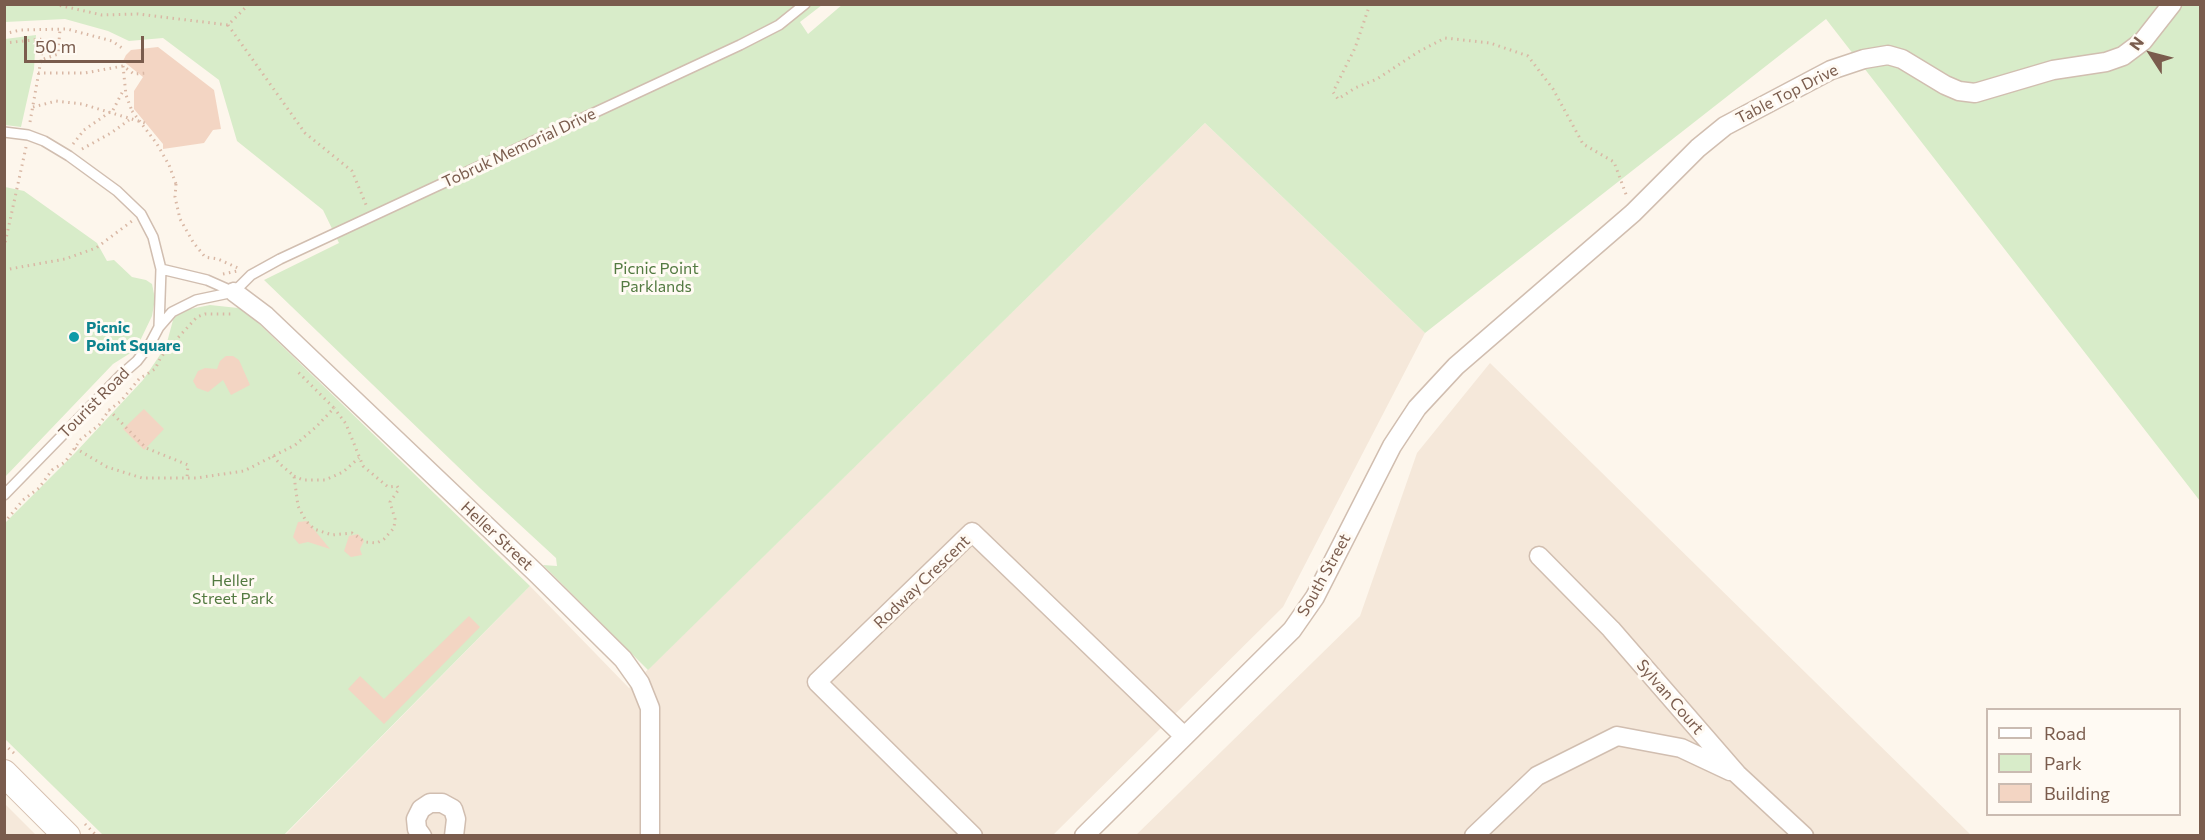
<!DOCTYPE html>
<style>
body{margin:0}
#map{position:relative;width:2205px;height:840px;overflow:hidden;background:#fdf6ec;font-family:Commissioner,sans-serif}
canvas{display:block}
.frame{position:absolute;inset:0;border:6px solid #7a5c4d;pointer-events:none}
.legend{position:absolute;left:1986px;top:708px;width:195px;height:108px;box-sizing:border-box;background:#fffaf3;border:2px solid #cabbb1;margin:0;padding:8px 10px;list-style:none;font-size:18px;color:#7a5c4d}
.legend li{display:flex;align-items:center;gap:12px;height:30px}
.legend b{width:30px;border:2px solid #cabbb1}
.north{position:absolute;left:2121px;top:24px;width:60px;height:60px;-webkit-text-stroke:4px #fffaf3;paint-order:stroke;rotate:306deg;font-size:16px;font-weight:700;line-height:24px;text-align:center;color:#7a5c4d}
.north::after{content:'';display:block;margin:auto;width:21px;height:27px;background:#7a5c4d;clip-path:polygon(50% 0,100% 100%,50% 72%,0 100%)}
.scale{position:absolute;left:24px;top:36px;width:120px;height:27px;box-sizing:border-box;border:3px solid #7a5c4d;border-top:0;padding-left:8px;font-size:18px;line-height:21px;white-space:nowrap;color:#7a5c4d;-webkit-text-stroke:4px #fffaf3;paint-order:stroke}
</style>
<div id="map">
<canvas width="2205" height="840"></canvas>
<div class="frame"></div>
<ul class="legend">
<li><b style="height:8px;background:#fff"></b>Road</li>
<li><b style="height:16px;background:#d8ecc9"></b>Park</li>
<li><b style="height:16px;background:#f3d5c3"></b>Building</li>
</ul>
<div class="north">N</div>
<div class="scale">50 m</div>
</div>
<script>
const c = document.querySelector('canvas').getContext('2d');
c.lineJoin = 'round';
function fillPath(path, color) {
  c.fillStyle = color;
  c.fill(path, 'evenodd');
}
function toPath(rows) {
  const path = new Path2D();
  for (const r of rows) {
    path.moveTo(r[0], r[1]);
    for (let i = 2; i < r.length; i += 2) path.lineTo(r[i], r[i + 1]);
  }
  return path;
}
function trace(path, color, width, dash) {
  c.strokeStyle = color;
  c.lineWidth = width;
  c.lineCap = dash ? 'butt' : 'round';
  c.setLineDash(dash || []);
  c.stroke(path);
}
function write(font, color, halo, rows, align = 'center') {
  c.font = font + ' Commissioner,sans-serif';
  c.lineWidth = 6;
  c.setLineDash([]);
  c.textBaseline = 'middle';
  c.strokeStyle = halo;
  c.fillStyle = color;
  for (const [text, x, y, turn = 0] of rows) {
    c.save();
    c.translate(x, y);
    c.rotate((+turn || 0) * Math.PI / 180);
    c.textAlign = isNaN(turn) ? turn : align;
    if (halo) c.strokeText(text, 0, 0);
    c.fillText(text, 0, 0);
    c.restore();
  }
}
fillPath(toPath([
 [1205,123,1425,333,1283,607,1053,835,284,836,530,586,629,688],
 [1490,363,1971,835,1135,836,1360,616,1417,453],
 [5,804,36,835,5,835]
]), '#f5e8da');
fillPath(toPath([
 [5,4,822,5,800,22,808,34,843,4,2200,5,2200,501,1826,19,1425,333,1205,123,648,670,543,565,557,566,556,558,480,488,264,280,339,243,323,210,237,141,219,80,163,38,129,41,108,31,65,19,5,22],
 [36,35,34,69,21,127,5,125,5,39],
 [5,187,24,191,97,243,107,261,114,260,132,277,146,280,152,284,155,299,152,316,139,343,132,352,113,364,5,477],
 [210,305,238,308,247,312,530,586,284,835,103,835,5,739,4,524,75,453,143,380,166,346,173,320,177,315,185,310]
]), '#d8ecc9');
fillPath(toPath([
 [158,47,214,90,221,129,213,130,204,143,163,149,163,144,134,109,134,91,143,77,123,61,126,55,131,50],
 [226,356,233,356,239,360,250,385,231,395,223,380,208,392,197,388,193,381,198,371,205,368,217,369,220,361],
 [144,409,164,429,144,450,123,429],
 [307,521,330,549,308,542,299,544,293,537,298,522],
 [358,534,364,541,360,549,362,555,351,557,344,551,349,536],
 [469,616,480,627,384,724,348,689,360,676,384,699]
]), '#f3d5c3');
const lane = toPath([
 [4,132,28,135,44,141,69,156,117,191,141,214,153,237,161,269,159,327,150,344,137,361,121,375,4,495],
 [161,269,207,280,234,292],
 [159,327,172,312,196,300,234,292,251,275,280,259,740,45,779,25,805,4]
]);
const street = toPath([
 [234,292,266,316,536,573,623,659,640,683,650,708,650,836],
 [1539,556,1611,629,1737,774,1804,836],
 [422,836,417,829,416,819,421,809,430,803,442,803,453,809,456,819,454,836],
 [973,836,817,682,972,532,1184,736],
 [1084,836,1292,630,1315,597,1392,446,1417,408,1456,366,1633,213,1698,148,1725,126,1831,70,1864,59,1888,55,1902,59,1945,85,1959,91,1975,93,2053,70,2106,62,2123,56,2143,41,2172,4],
 [1474,836,1537,776,1617,736,1681,748,1730,771]
]);
const secondary = toPath([
 [4,773,67,836]
]);
trace(lane, '#d1beb0', 12);
trace(street, '#d1beb0', 21);
trace(secondary, '#d6c0b0', 28);
trace(toPath([
 [54,4,102,15,138,14,228,25,249,4],
 [1370,4,1355,48,1333,92,1338,99,1355,88,1377,79,1418,52,1445,38,1490,43,1528,56,1553,89,1583,144,1614,162,1627,197],
 [228,25,305,133,352,171,367,207],
 [4,34,20,30,67,29,112,41,125,50],
 [4,43,43,39,41,60],
 [123,66,126,95,132,111],
 [38,73,85,73,123,66,134,74,147,73],
 [33,107,56,101,82,104,145,123],
 [113,110,124,89],
 [30,122,41,60,58,54,60,29],
 [73,144,84,130],
 [82,149,111,133,129,120],
 [176,184,175,197,180,219,193,242,205,257,218,259,240,269],
 [4,248,26,147],
 [4,270,65,259,96,248,132,221],
 [223,274,237,271],
 [109,410,146,448,188,465,187,478],
 [75,448,107,467,142,478,196,478,244,471,295,445,317,426,334,408,297,371],
 [273,456,280,464,294,476,298,506,306,521,314,529,332,535,352,533,365,542,377,543,384,539,394,528,395,519,390,502,399,489,397,486,388,487,363,466,346,424,334,408],
 [294,476,303,480,325,480,343,472,359,458],
 [4,523,23,500,39,488,52,470,65,462,81,439,99,425,109,410,121,401,139,379,155,369,161,357,174,342,197,317,205,314,234,314],
 [4,744,16,755],
 [85,824,97,836]
]), '#d9b8a5', 3, [1.5, 4.5]);
trace(lane, '#fff', 9);
trace(street, '#fff', 18);
trace(secondary, '#fff', 26);
trace(toPath([
 [132,111,157,144,169,165,176,184],
 [84,130,113,110]
]), '#d9b8a5', 3, [1.5, 4.5]);
for (const [x, y, r, color] of [
 [74,337,6,"#0f9aa8"]
]) {
  const dot = new Path2D();
  dot.arc(x, y, r, 0, 2 * Math.PI);
  c.fillStyle = color;
  c.fill(dot);
  trace(dot, '#fffaf3', 2);
}
write('16px', '#7a5c4d', '#fffaf3', [
 ["Table Top Drive",1787,94,-27],
 ["Tobruk Memorial Drive",519,148,-25],
 ["Tourist Road",94,403,-45],
 ["Heller Street",497,536,43],
 ["South Street",1324,575,-61],
 ["Rodway Crescent",922,582,-44],
 ["Sylvan Court",1670,697,49]
]);
write('16px', '#537a41', '#fffaf3', [
 ["Picnic Point",656,269],
 ["Parklands",656,287],
 ["Heller",233,581],
 ["Street Park",233,599]
]);
write('bold 16px', '#0d838f', '#fffaf3', [
 ["Picnic",86,328],
 ["Point Square",86,346]
], 'left');
</script>
